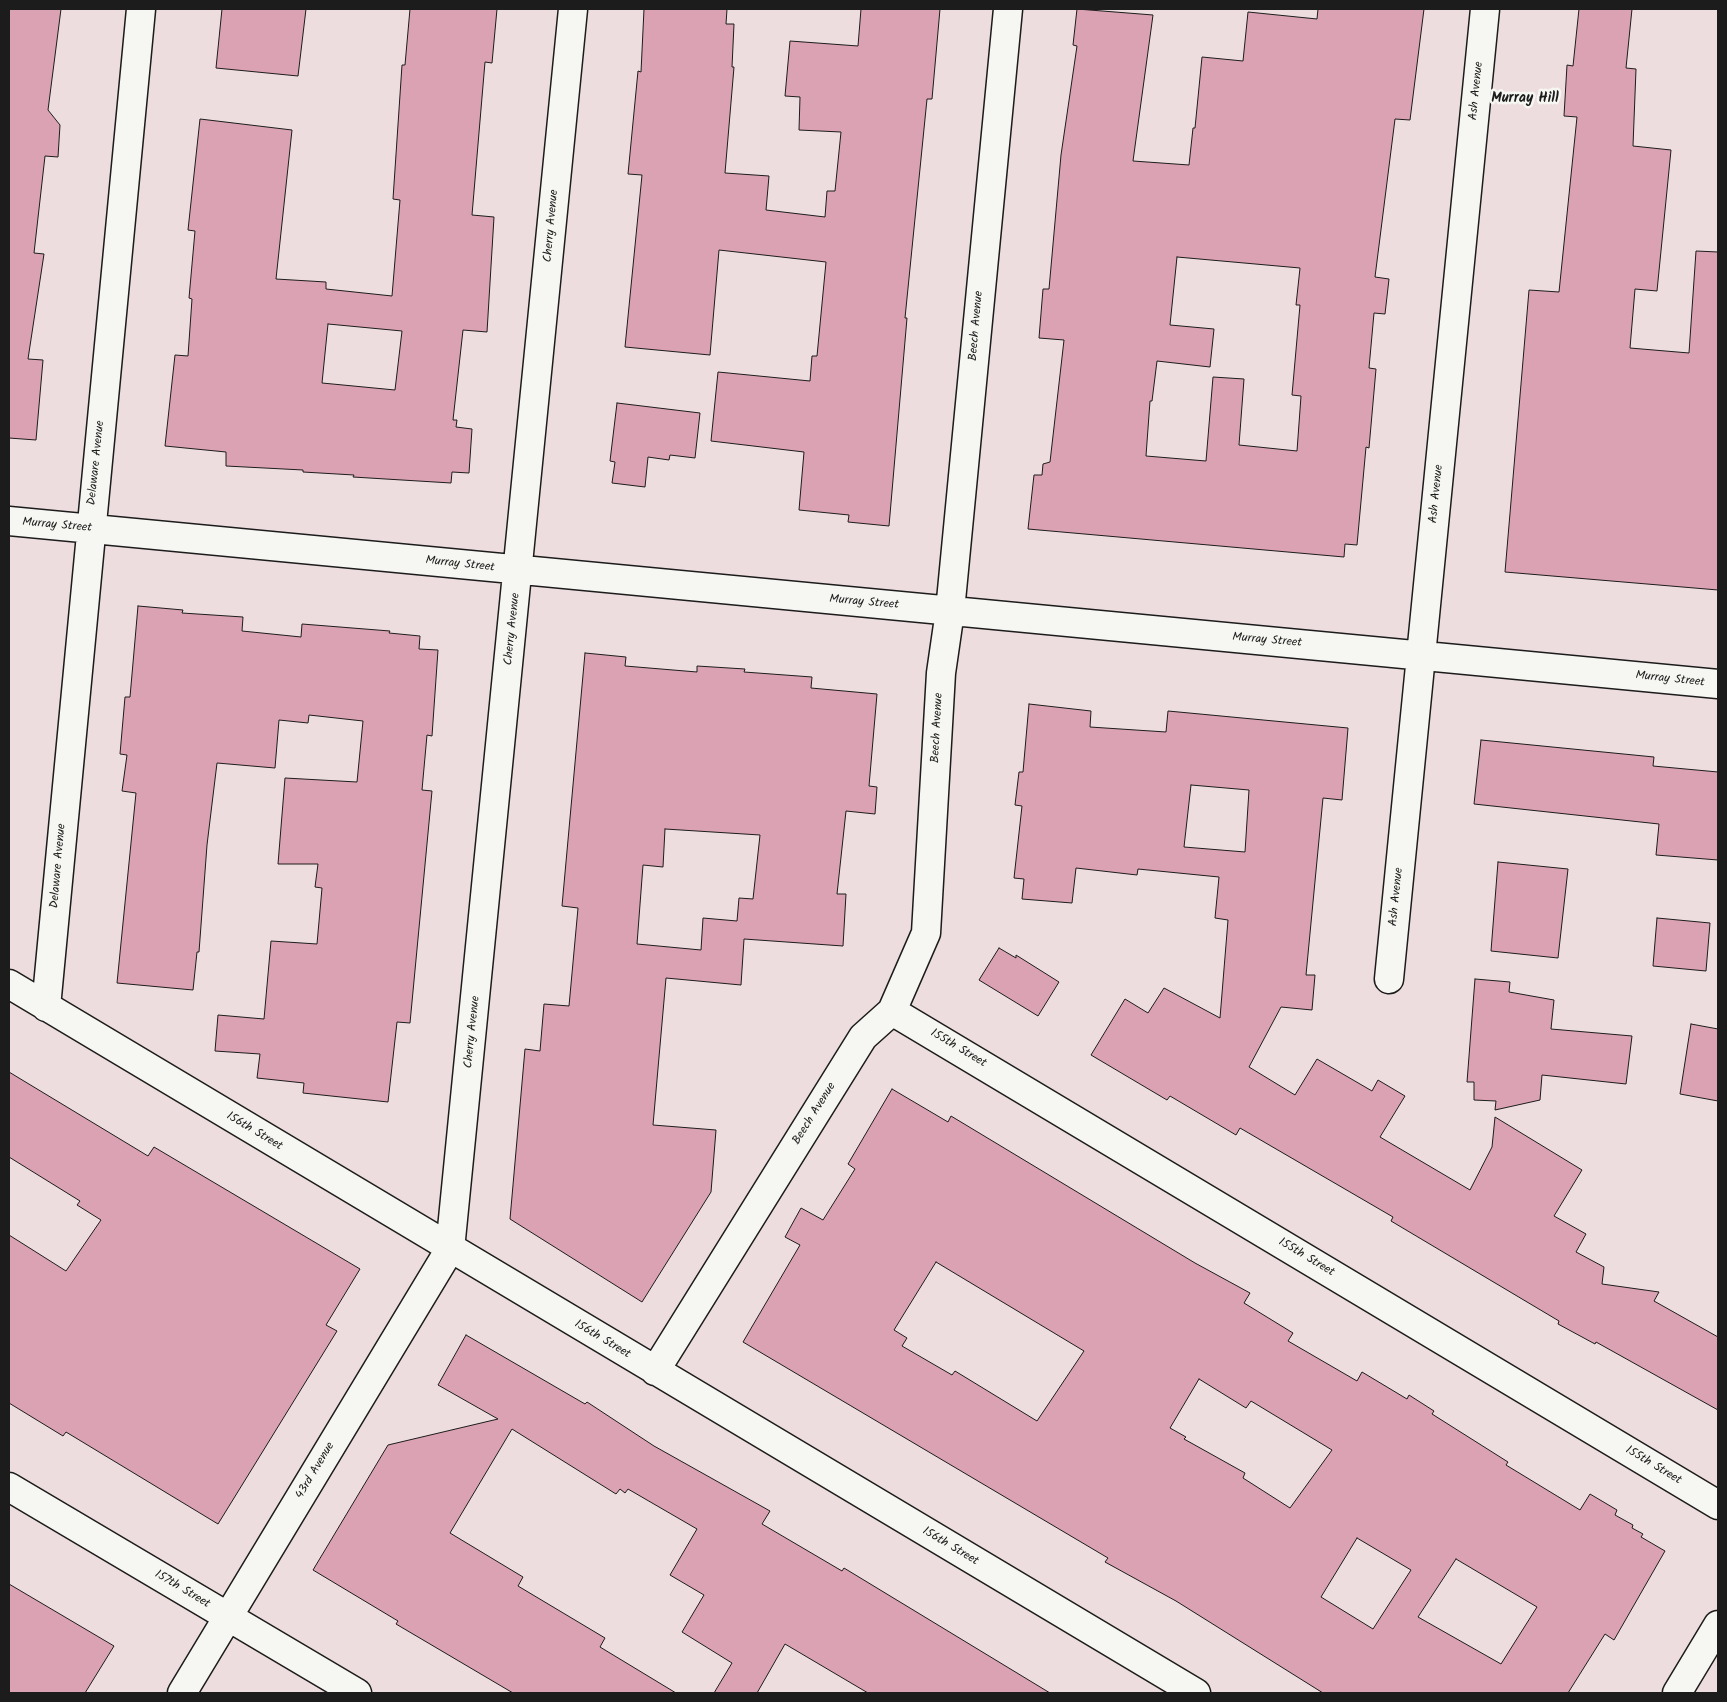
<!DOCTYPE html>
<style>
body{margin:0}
#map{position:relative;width:1727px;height:1702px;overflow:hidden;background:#eedddf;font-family:Kalam,sans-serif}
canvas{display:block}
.frame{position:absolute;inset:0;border:10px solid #1c1c1c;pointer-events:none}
</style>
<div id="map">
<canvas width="1727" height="1702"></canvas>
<div class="frame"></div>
</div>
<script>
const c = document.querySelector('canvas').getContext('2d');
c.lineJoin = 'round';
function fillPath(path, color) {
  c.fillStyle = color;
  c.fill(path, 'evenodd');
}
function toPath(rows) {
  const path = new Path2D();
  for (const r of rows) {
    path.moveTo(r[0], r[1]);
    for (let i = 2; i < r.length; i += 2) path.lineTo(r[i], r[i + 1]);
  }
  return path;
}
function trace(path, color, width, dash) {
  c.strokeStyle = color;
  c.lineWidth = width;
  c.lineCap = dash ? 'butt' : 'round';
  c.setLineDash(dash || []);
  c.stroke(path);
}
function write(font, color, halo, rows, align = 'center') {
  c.font = font + ' Kalam,sans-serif';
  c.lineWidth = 5;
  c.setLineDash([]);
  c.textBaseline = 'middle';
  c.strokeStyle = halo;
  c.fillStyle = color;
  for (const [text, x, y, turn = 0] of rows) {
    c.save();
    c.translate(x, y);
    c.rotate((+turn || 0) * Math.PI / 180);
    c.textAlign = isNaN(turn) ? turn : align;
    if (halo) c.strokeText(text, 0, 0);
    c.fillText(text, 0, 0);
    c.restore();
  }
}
const building = toPath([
 [9,9,61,9,48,110,60,125,58,157,45,156,34,253,44,254,28,359,43,360,36,440,9,438,9,9],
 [222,9,306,9,298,76,216,68,222,9],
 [410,9,497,9,492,63,485,62,472,215,494,217,487,332,463,330,453,420,457,420,456,427,472,429,469,473,452,472,451,483,353,477,354,475,303,472,303,470,226,466,226,452,165,446,175,355,188,356,192,299,189,298,195,231,188,230,200,119,292,130,276,279,326,282,326,289,392,296,400,200,393,199,402,65,405,65,410,9],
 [328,324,402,331,395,390,322,383,328,324],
 [644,9,727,9,726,24,734,24,732,67,734,67,725,173,769,176,766,210,825,217,827,191,835,191,841,132,799,130,800,97,785,96,790,41,858,46,861,9,940,9,932,99,927,99,905,318,907,318,889,526,848,522,849,515,799,510,804,452,711,441,718,372,810,381,812,356,817,356,826,262,719,250,710,355,625,347,642,175,628,174,638,71,641,72,644,9],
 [1077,9,1153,15,1133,161,1189,165,1193,128,1195,128,1202,57,1243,61,1248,12,1317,19,1318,9,1424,9,1410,120,1395,119,1375,277,1389,279,1385,314,1374,313,1369,368,1376,369,1369,448,1366,447,1357,545,1345,544,1344,557,1028,529,1034,475,1042,475,1043,464,1050,462,1064,340,1039,338,1043,289,1049,289,1061,155,1077,46,1073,45,1077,9],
 [1177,257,1300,268,1296,305,1300,305,1292,395,1301,396,1297,451,1239,445,1244,379,1213,377,1206,461,1146,456,1150,401,1152,401,1157,361,1210,367,1214,329,1170,325,1177,257],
 [1579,9,1632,9,1626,68,1636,69,1633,146,1671,150,1657,291,1635,289,1630,348,1689,353,1696,251,1718,252,1718,590,1505,572,1529,290,1559,292,1577,117,1564,116,1567,65,1573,66,1579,9],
 [617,403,700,413,695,458,670,455,669,460,648,457,645,487,612,483,615,462,610,461,617,403],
 [138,606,183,610,182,613,243,617,242,631,301,637,302,624,390,631,389,633,420,636,419,649,438,650,432,736,427,735,422,790,432,791,410,1023,397,1022,388,1102,303,1093,304,1083,257,1078,260,1054,215,1051,218,1015,264,1019,271,941,317,944,322,888,315,887,318,864,278,864,285,778,357,782,363,721,309,715,308,723,279,720,275,768,217,763,207,845,199,952,197,952,193,990,117,983,136,793,122,791,127,755,120,754,125,697,130,697,138,606],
 [585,653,626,657,625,666,697,672,697,666,745,669,744,672,812,677,811,688,877,694,869,786,877,787,875,814,846,811,837,894,846,894,843,946,744,939,741,985,666,978,653,1125,716,1130,711,1192,642,1302,510,1219,525,1049,540,1051,544,1004,569,1006,578,908,562,906,585,653],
 [665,829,760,835,753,899,739,898,737,921,703,918,701,950,637,944,643,865,663,867,665,829],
 [1029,704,1091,711,1090,727,1166,732,1168,711,1348,728,1342,800,1323,798,1306,975,1315,975,1312,1010,1281,1007,1249,1067,1295,1095,1317,1059,1372,1091,1378,1080,1405,1096,1380,1137,1470,1190,1492,1147,1495,1117,1582,1170,1554,1216,1586,1234,1576,1252,1604,1267,1602,1284,1659,1292,1654,1301,1718,1337,1718,1410,1596,1342,1595,1344,1558,1324,1559,1321,1391,1221,1393,1217,1240,1128,1236,1135,1170,1096,1167,1100,1091,1055,1125,999,1148,1013,1164,988,1220,1018,1228,920,1215,918,1219,877,1138,869,1137,875,1076,868,1072,903,1022,899,1024,879,1014,878,1022,806,1015,805,1019,772,1023,772,1029,704],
 [1191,785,1249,790,1245,852,1184,847,1191,785],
 [1481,740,1654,757,1653,766,1718,772,1718,860,1656,855,1659,824,1474,804,1481,740],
 [1498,862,1568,869,1558,958,1491,951,1498,862],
 [1657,918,1710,923,1706,971,1653,966,1657,918],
 [999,948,1016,958,1016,955,1059,982,1038,1016,979,980,999,948],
 [1475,979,1510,982,1509,992,1554,1000,1551,1029,1632,1036,1626,1084,1542,1075,1540,1100,1495,1110,1496,1101,1474,1100,1474,1082,1467,1082,1475,979],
 [1691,1024,1718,1029,1718,1101,1680,1094,1691,1024],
 [9,1072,148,1156,154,1147,360,1269,326,1325,337,1331,218,1524,66,1432,63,1436,9,1403,9,1235,66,1271,101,1220,77,1205,80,1201,9,1157,9,1072],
 [892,1089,948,1122,951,1116,1195,1263,1250,1293,1244,1303,1293,1333,1288,1341,1357,1381,1362,1372,1407,1399,1409,1395,1434,1411,1432,1414,1508,1462,1506,1465,1580,1510,1590,1494,1617,1510,1615,1515,1633,1525,1632,1528,1643,1534,1641,1537,1665,1551,1614,1640,1605,1634,1568,1693,1323,1693,1176,1601,1105,1562,1108,1558,743,1342,800,1245,785,1237,801,1208,823,1220,855,1169,848,1164,892,1089],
 [936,1262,1084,1351,1037,1421,955,1371,952,1375,902,1346,907,1338,894,1330,936,1262],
 [1199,1379,1246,1408,1251,1401,1332,1450,1290,1508,1243,1478,1245,1473,1184,1439,1186,1437,1170,1428,1199,1379],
 [1357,1538,1411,1570,1373,1629,1321,1597,1357,1538],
 [1456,1559,1537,1607,1501,1664,1418,1617,1456,1559],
 [466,1335,585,1404,587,1402,654,1446,770,1511,762,1524,842,1571,844,1568,1050,1693,868,1693,785,1644,757,1693,714,1693,732,1663,682,1632,704,1595,670,1575,697,1529,628,1489,625,1493,620,1489,616,1494,512,1429,450,1533,523,1577,518,1586,605,1638,600,1647,676,1693,513,1693,396,1624,398,1621,313,1570,388,1445,498,1419,438,1385,466,1335],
 [9,1584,114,1646,85,1693,9,1693,9,1584]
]);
fillPath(building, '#dba2b3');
trace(building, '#1c1c1c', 1);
const street = toPath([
 [9,521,1718,684],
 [1389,979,1485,9],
 [9,984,1196,1693],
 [46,1007,141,9],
 [892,1011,1718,1505],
 [655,1371,863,1037,892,1011,926,933,941,673,950,611,1008,9],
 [9,1487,357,1693],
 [182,1693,450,1249,573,9]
]);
const secondary = toPath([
 [1677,1693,1718,1625]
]);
trace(street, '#1c1c1c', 31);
trace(secondary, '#1c1c1c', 31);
trace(street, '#f6f6f2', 28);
trace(secondary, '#f6f6f2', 28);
write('12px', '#1c1c1c', '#f6f6f2', [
 ["Ash Avenue",1477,91,-84],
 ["Cherry Avenue",552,226,-85],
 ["Beech Avenue",977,326,-85],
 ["Delaware Avenue",97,463,-84],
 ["Ash Avenue",1437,494,-84],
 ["Murray Street",57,526,5],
 ["Murray Street",460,565,6],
 ["Murray Street",864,603,5],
 ["Cherry Avenue",513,629,-84],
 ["Murray Street",1267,641,5],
 ["Murray Street",1670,680,6],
 ["Beech Avenue",938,728,-87],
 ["Delaware Avenue",59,866,-85],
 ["Ash Avenue",1397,897,-84],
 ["Cherry Avenue",473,1032,-84],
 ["155th Street",958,1049,31],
 ["Beech Avenue",815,1114,-58],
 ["156th Street",254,1132,31],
 ["155th Street",1306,1258,31],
 ["156th Street",602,1340,31],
 ["155th Street",1653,1466,31],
 ["43rd Avenue",316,1471,-59],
 ["156th Street",950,1547,31],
 ["157th Street",182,1590,31]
]);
write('bold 14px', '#1c1c1c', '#f6f6f2', [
 ["Murray Hill",1525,100]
]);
</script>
